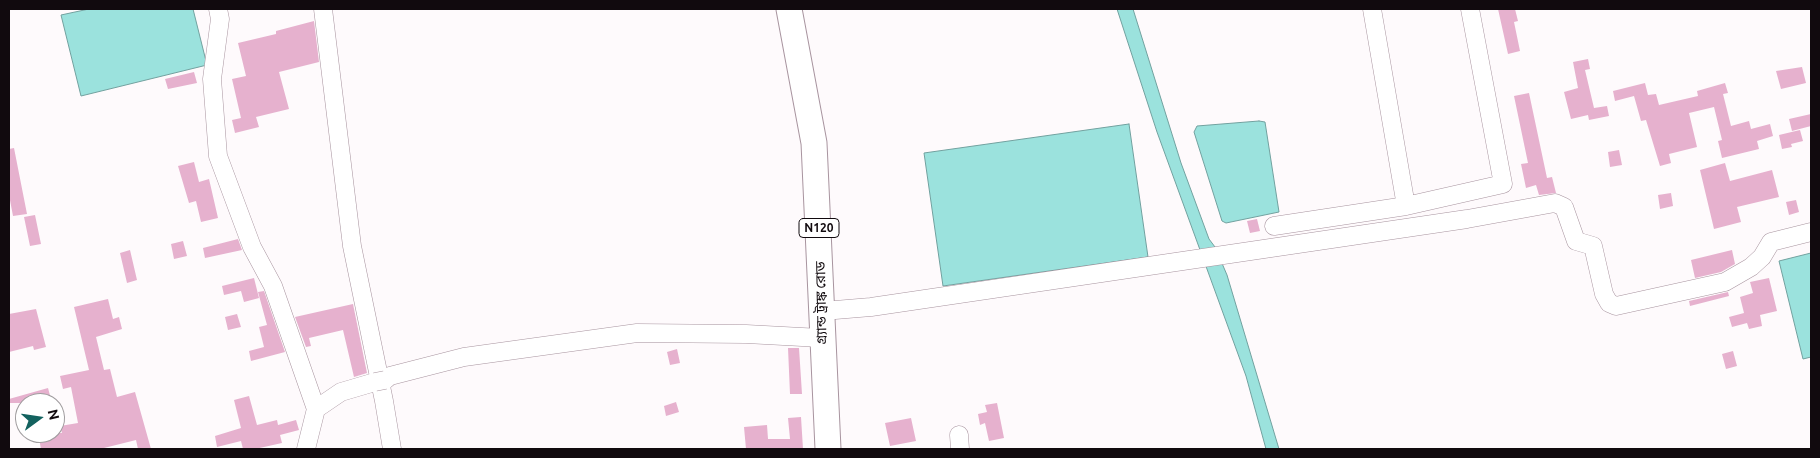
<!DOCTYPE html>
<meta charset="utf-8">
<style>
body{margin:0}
#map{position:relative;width:1820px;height:458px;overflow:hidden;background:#fefafc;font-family:Ubuntu,sans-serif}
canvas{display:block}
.frame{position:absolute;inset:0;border:10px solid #110a0e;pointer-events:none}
.north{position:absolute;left:15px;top:393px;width:50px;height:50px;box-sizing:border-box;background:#fff;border:1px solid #a09d9f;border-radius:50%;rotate:76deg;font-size:14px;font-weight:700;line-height:20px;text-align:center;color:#110a0e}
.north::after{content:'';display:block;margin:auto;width:18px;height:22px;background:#13625f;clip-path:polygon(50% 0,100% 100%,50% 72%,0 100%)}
</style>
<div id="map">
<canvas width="1820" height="458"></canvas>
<div class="frame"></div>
<div class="north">N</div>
</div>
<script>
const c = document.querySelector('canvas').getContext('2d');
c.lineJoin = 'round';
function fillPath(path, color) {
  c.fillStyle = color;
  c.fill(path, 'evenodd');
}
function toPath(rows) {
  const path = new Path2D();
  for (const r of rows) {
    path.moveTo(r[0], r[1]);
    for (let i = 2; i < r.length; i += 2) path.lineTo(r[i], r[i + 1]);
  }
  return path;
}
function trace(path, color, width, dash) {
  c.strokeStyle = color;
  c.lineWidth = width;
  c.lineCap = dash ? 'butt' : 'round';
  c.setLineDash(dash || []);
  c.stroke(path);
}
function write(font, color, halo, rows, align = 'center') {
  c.font = font + ' Ubuntu,"Noto Sans Bengali",sans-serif';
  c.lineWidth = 5;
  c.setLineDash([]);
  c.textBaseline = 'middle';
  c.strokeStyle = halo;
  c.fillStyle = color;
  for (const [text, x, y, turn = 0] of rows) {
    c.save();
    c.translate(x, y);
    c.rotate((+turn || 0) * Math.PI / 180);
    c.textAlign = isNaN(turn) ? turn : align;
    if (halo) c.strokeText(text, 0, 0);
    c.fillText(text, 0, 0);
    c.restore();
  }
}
const water = toPath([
 [89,9,193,9,207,65,81,96,61,15,89,9],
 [1117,9,1133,9,1181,163,1209,239,1215,247,1227,275,1279,449,1266,449,1246,376,1157,132,1117,9],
 [1259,121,1265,122,1279,212,1226,223,1222,221,1194,132,1197,126,1259,121],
 [1129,124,1148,257,943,286,924,153,1129,124],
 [1811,253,1811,357,1803,359,1779,261,1811,253]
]);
fillPath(water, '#9be2dd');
trace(water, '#72a19f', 1);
fillPath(toPath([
 [1498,9,1515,9,1518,21,1514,22,1520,51,1508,54],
 [314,21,319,62,279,72,289,109,256,117,259,127,235,133,232,120,241,118,232,79,246,76,238,43,276,34,276,31],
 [1588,59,1590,69,1585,70,1594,108,1607,106,1609,116,1589,120,1588,115,1571,119,1564,92,1578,88,1573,62],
 [1802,67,1806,83,1781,89,1776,71],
 [194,72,197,83,168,89,165,79],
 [1645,83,1648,95,1656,94,1659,105,1698,96,1697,91,1725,83,1728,93,1723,94,1731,126,1749,121,1751,129,1770,124,1773,136,1757,141,1759,149,1722,158,1718,141,1722,140,1714,107,1689,113,1697,147,1669,154,1671,163,1660,166,1646,120,1641,121,1634,96,1615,101,1613,91],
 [1529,93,1547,178,1552,177,1556,193,1539,195,1536,185,1526,188,1521,164,1528,163,1514,96],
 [1811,114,1811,126,1792,131,1789,119],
 [1800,130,1803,141,1791,144,1792,147,1782,149,1779,135],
 [14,148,27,214,13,216,9,195,9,149],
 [1619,150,1622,165,1610,167,1608,152],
 [194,162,199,182,209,179,218,218,201,222,196,201,189,203,178,166],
 [1725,163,1730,181,1772,170,1779,197,1737,207,1741,222,1714,229,1700,170],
 [1671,193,1673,206,1660,209,1658,195],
 [1796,200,1799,212,1789,215,1786,202],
 [35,215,41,244,30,246,24,217],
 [1257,219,1260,231,1250,233,1247,221],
 [238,239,242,250,205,258,203,248],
 [183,241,187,256,174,259,171,244],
 [130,250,137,280,127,283,120,253],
 [1732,250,1735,264,1721,272,1695,278,1691,260],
 [254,278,259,298,244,302,241,291,224,295,222,286],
 [1769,278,1777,311,1760,315,1762,326,1749,329,1747,323,1732,327,1729,317,1744,313,1740,297,1753,293,1750,282],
 [264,291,285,352,251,361,249,351,264,347,259,327,267,325,258,292],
 [1728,292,1729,296,1690,306,1689,301],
 [108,299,113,319,119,317,122,329,96,337,104,370,110,369,117,397,135,392,151,449,138,449,136,440,100,449,41,449,38,433,62,433,60,426,78,423,71,387,63,389,60,376,89,370,74,307],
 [353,304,367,373,354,377,343,330,309,338,311,346,306,347,295,317],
 [36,309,46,347,34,350,33,346,9,352,9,314],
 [237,314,241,327,228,330,225,317],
 [788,348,799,348,802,394,790,394],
 [677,349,680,363,670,365,667,352],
 [1733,351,1737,366,1726,369,1722,354],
 [48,388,52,403,9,403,9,399],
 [249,396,257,425,277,420,278,425,296,420,299,430,280,435,282,443,255,449,243,449,241,441,217,447,215,436,241,428,234,400],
 [676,402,679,412,666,416,664,406],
 [997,403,1004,438,989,441,985,423,980,425,978,414,987,412,985,405],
 [801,417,803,449,746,449,744,427,767,425,768,439,790,439,788,418],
 [911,418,916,441,890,446,885,423]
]), '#e6b1ce');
const minor = toPath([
 [218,9,220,19,212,79,218,156,252,247,273,286,316,409],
 [323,9,352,246,384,401,392,449],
 [1406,206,1503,184,1470,9],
 [1274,226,1406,206,1372,9],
 [823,311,871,307,1467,219,1555,203,1564,207,1576,241,1593,246,1604,294,1609,303,1616,306,1725,282,1751,267,1762,257,1771,242,1811,232],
 [385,380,390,376,464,357,637,333,746,334,821,338],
 [959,435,960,449],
 [306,449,316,409,341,392,375,382]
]);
const highway = toPath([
 [789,9,814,143,828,449]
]);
trace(minor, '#a8949f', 19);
trace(highway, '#a8949f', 27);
trace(minor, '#fff', 18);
trace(highway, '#fff', 25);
const minorBridge = toPath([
 [375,382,385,380]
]);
trace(minorBridge, '#a8949f', 19, []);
trace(minorBridge, '#fff', 18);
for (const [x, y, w] of [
 [819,228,40]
]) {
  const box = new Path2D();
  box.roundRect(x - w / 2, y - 9.5, w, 19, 4);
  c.fillStyle = '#fff';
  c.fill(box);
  trace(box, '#110a0e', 1);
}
write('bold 12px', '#110a0e', null, [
 ["N120",819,228]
]);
write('14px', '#110a0e', '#fff', [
 ["গ্র্যান্ড ট্রাঙ্ক রোড",821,303,-91]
]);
</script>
